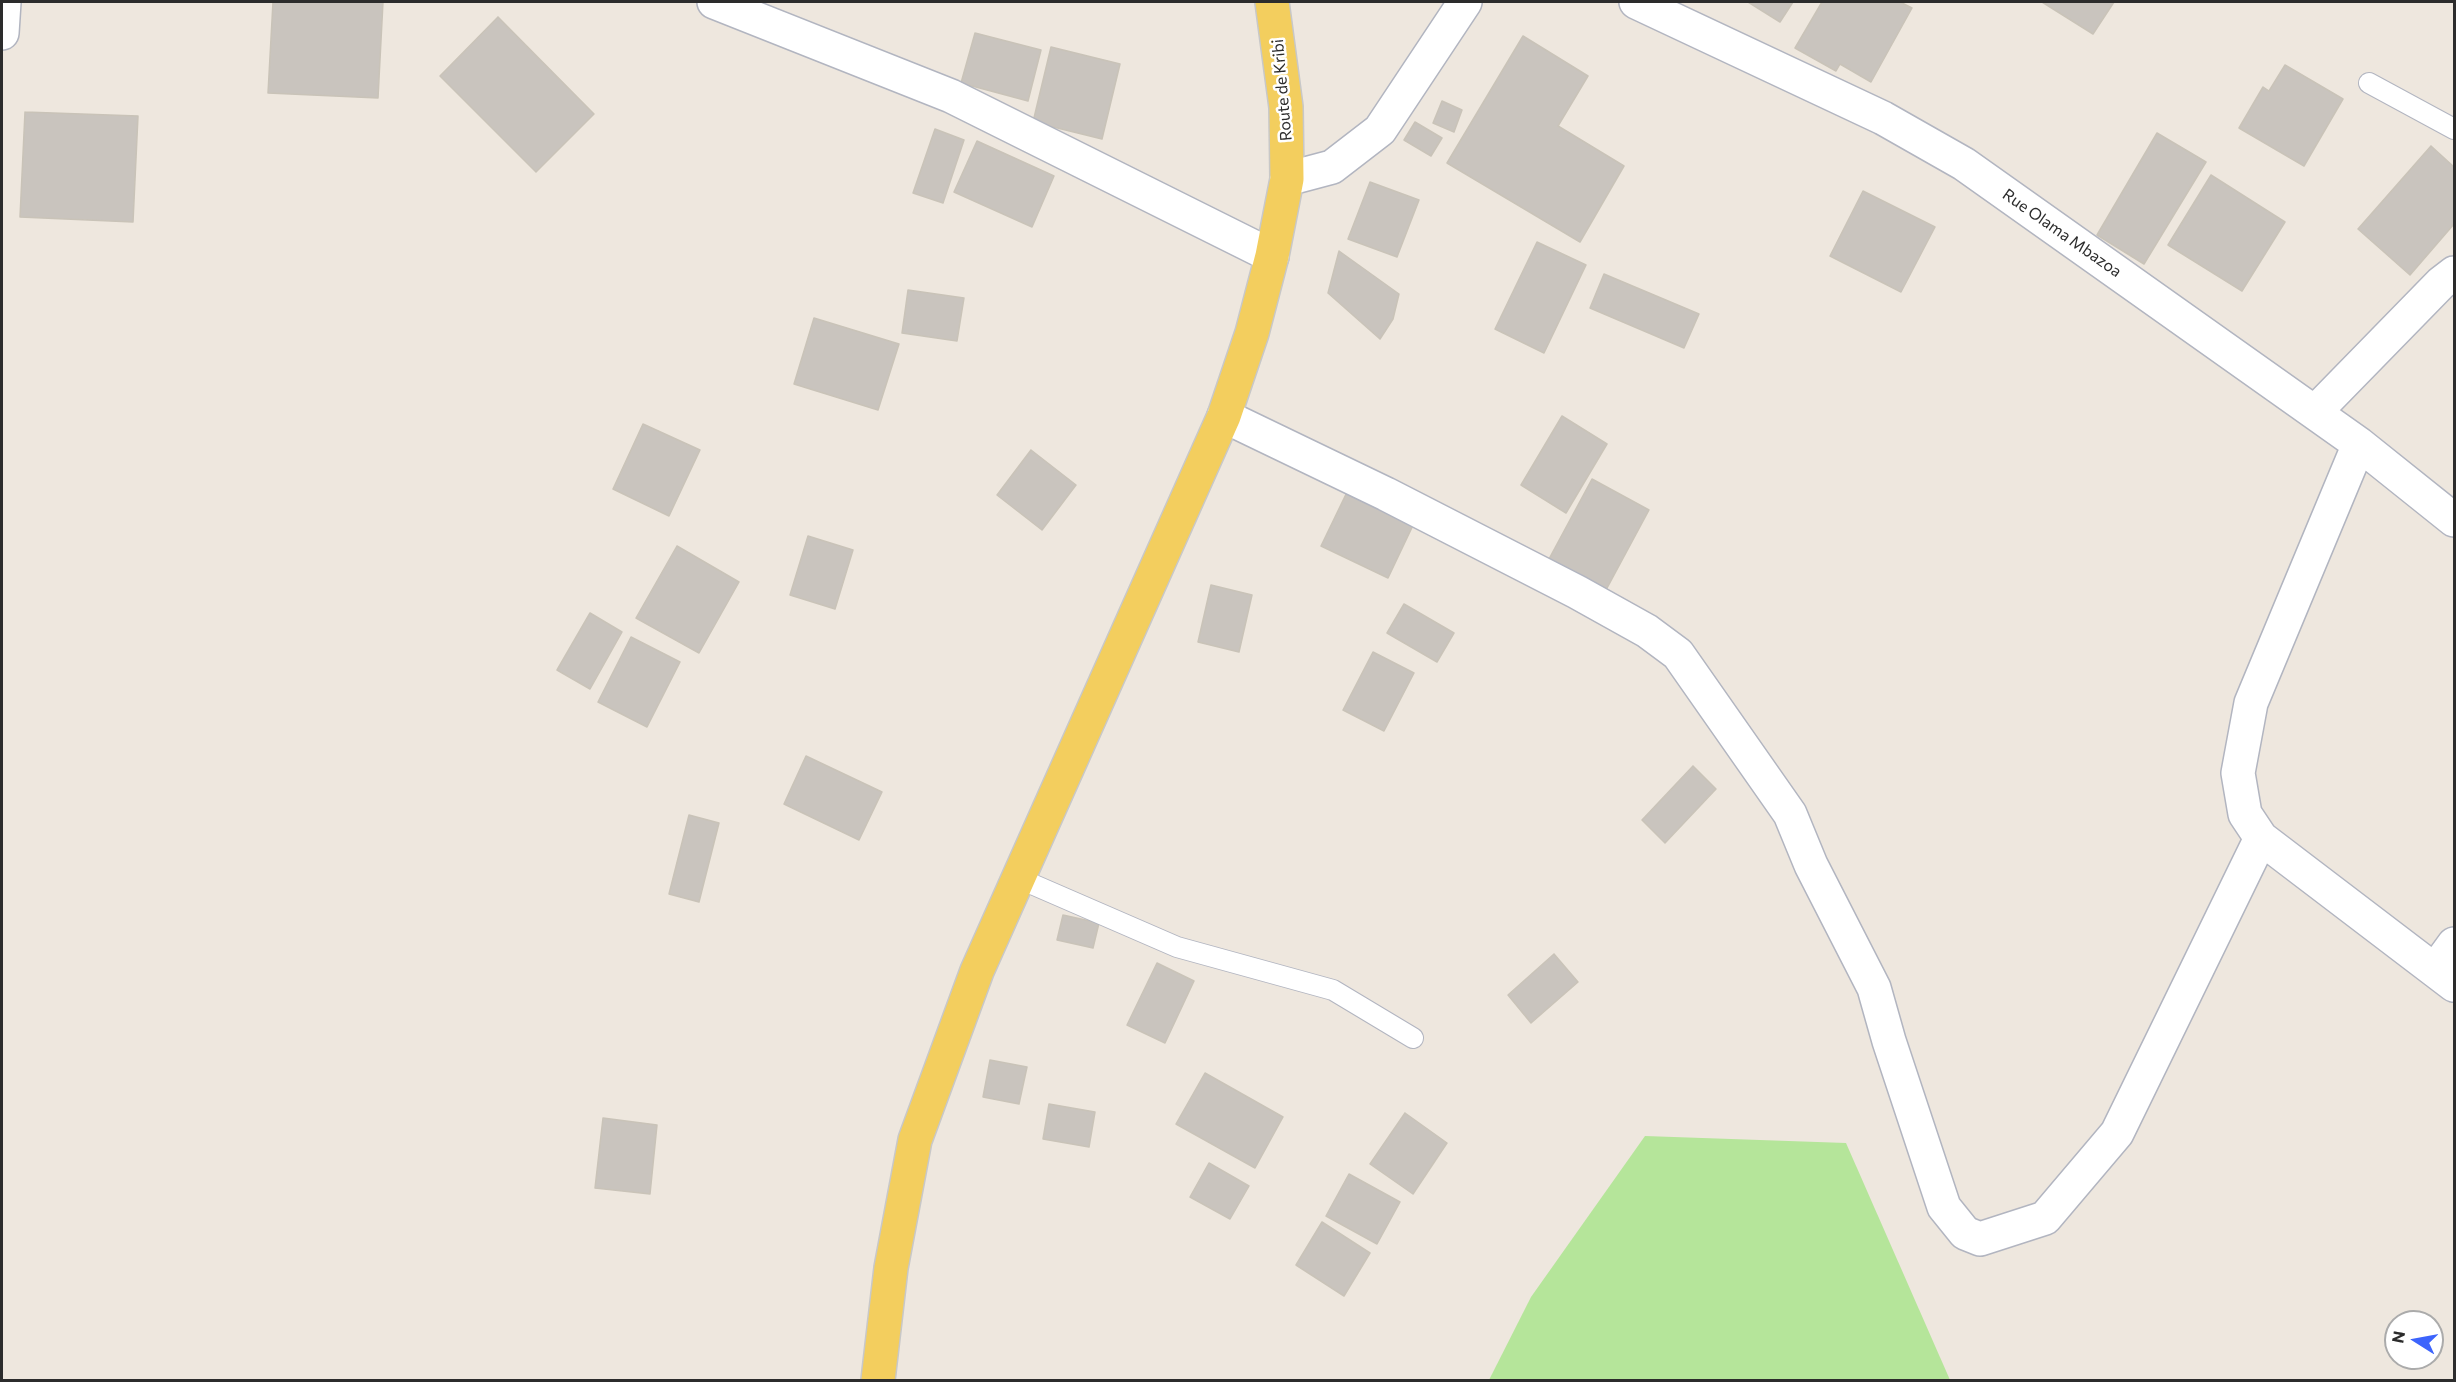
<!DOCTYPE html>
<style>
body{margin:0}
#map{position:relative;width:2456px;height:1382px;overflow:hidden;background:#eee7de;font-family:Commissioner,sans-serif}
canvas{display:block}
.frame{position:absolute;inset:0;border:3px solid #2c2c2c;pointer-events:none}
.north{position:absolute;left:2384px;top:1310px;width:60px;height:60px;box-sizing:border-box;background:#fff;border:2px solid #ababab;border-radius:50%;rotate:281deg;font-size:16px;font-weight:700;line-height:24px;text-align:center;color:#2c2c2c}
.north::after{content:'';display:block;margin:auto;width:21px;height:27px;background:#3d64fc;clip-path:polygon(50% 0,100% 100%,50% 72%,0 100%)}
</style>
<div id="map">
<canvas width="2456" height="1382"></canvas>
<div class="frame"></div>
<div class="north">N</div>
</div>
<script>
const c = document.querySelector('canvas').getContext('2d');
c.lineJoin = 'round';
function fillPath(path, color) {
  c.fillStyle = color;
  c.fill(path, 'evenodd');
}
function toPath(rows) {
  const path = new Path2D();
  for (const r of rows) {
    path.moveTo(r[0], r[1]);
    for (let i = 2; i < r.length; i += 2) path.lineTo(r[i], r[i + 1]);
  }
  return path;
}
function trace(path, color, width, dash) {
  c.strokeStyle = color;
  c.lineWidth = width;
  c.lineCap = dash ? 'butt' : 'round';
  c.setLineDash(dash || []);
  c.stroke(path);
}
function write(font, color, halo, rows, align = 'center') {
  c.font = font + ' Commissioner,sans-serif';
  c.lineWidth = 5;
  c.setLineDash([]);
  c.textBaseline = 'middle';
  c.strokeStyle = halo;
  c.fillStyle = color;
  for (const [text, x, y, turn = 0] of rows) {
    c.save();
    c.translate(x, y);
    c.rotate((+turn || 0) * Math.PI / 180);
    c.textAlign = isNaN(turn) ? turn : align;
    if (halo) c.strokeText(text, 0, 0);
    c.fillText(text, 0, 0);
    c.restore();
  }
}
fillPath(toPath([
 [1645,1136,1846,1143,1950,1380,1489,1380,1531,1297]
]), '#b5e59a');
const building = toPath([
 [273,2,383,2,378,98,268,93,273,2],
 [1748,2,1793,2,1780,22,1748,2],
 [1822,2,1900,2,1912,8,1871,82,1840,64,1836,71,1795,48,1822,2],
 [2042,2,2114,2,2093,34,2042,2],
 [498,17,594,114,536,172,440,76,498,17],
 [975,33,1041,50,1028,101,961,83,975,33],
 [1523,36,1588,76,1558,126,1624,166,1580,242,1447,163,1523,36],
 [1051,47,1120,64,1102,139,1033,122,1051,47],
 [2285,65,2343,99,2304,166,2239,128,2263,87,2269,91,2285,65],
 [1442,101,1462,110,1454,132,1433,123,1442,101],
 [25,112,138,116,133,222,20,217,25,112],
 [1415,122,1442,138,1431,156,1404,140,1415,122],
 [935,129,964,140,943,203,913,193,935,129],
 [2157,133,2206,162,2144,264,2097,235,2157,133],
 [977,141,1054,176,1032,227,954,192,977,141],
 [2431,146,2454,167,2454,224,2410,275,2358,229,2431,146],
 [2211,175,2285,222,2242,291,2168,245,2211,175],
 [1370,182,1419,200,1397,257,1348,239,1370,182],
 [1863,191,1935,227,1901,292,1830,256,1863,191],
 [1537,242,1586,265,1544,353,1495,329,1537,242],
 [1339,251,1399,294,1393,319,1380,339,1328,293,1339,251],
 [1604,274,1699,314,1684,348,1590,308,1604,274],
 [908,290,964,298,957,341,902,333,908,290],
 [814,318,899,344,878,410,794,384,814,318],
 [1562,416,1607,444,1566,513,1521,485,1562,416],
 [643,424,700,450,669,516,613,489,643,424],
 [1031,450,1076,485,1042,530,997,495,1031,450],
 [1592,479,1649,510,1599,603,1542,572,1592,479],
 [1349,488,1416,519,1388,578,1321,546,1349,488],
 [808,536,853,550,835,609,790,595,808,536],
 [677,546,739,582,699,653,636,618,677,546],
 [1211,585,1252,595,1239,652,1198,642,1211,585],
 [1404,604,1454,633,1437,662,1387,633,1404,604],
 [590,613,622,632,590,689,557,670,590,613],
 [631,637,680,662,647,727,598,702,631,637],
 [1373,652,1414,673,1384,731,1343,710,1373,652],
 [806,756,882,792,859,840,784,804,806,756],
 [1693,766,1716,789,1665,843,1642,820,1693,766],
 [689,815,719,823,699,902,669,894,689,815],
 [1063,915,1099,923,1093,948,1057,940,1063,915],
 [1554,954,1578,982,1531,1023,1508,995,1554,954],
 [1157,963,1194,981,1165,1043,1127,1025,1157,963],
 [990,1060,1027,1067,1019,1104,983,1097,990,1060],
 [1205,1073,1283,1117,1255,1168,1176,1124,1205,1073],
 [1049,1104,1095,1112,1089,1147,1043,1139,1049,1104],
 [1405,1113,1447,1143,1413,1194,1370,1164,1405,1113],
 [603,1118,657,1125,650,1194,595,1188,603,1118],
 [1209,1163,1249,1186,1230,1219,1190,1197,1209,1163],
 [1349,1174,1400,1202,1377,1244,1326,1216,1349,1174],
 [1322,1222,1370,1253,1344,1296,1296,1265,1322,1222]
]);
fillPath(building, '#c9c4be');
trace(building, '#c9c3b8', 1.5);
const service = toPath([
 [2369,83,2454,129],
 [1018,878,1177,947,1333,990,1413,1038]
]);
const minor = toPath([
 [714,2,951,96,1272,256],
 [1636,2,1883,118,1964,164,2359,444,2454,520],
 [2,33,4,2],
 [1287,179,1332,167,1380,130,1465,2],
 [2315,412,2441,283,2454,273],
 [1224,416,1386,494,1577,592,1647,631,1678,654,1790,814,1811,865,1874,988,1889,1041,1944,1207,1965,1233,1980,1239,2045,1218,2117,1133,2261,838],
 [2359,444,2251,703,2238,773,2245,814,2261,838,2454,985],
 [2435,970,2454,944]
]);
const primary = toPath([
 [878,1380,891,1268,915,1140,977,971,1224,416,1252,333,1272,256,1287,179,1286,107,1272,2]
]);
trace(service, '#b2b5c0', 22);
trace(minor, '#b2b5c0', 36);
trace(primary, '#c8c8c8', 36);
trace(service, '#fff', 20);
trace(minor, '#fff', 33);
trace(primary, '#f3ce5e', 33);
write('16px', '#2c2c2c', '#fff', [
 ["Route de Kribi",1282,90,-95],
 ["Rue Olama Mbazoa",2062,233,35]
]);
</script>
